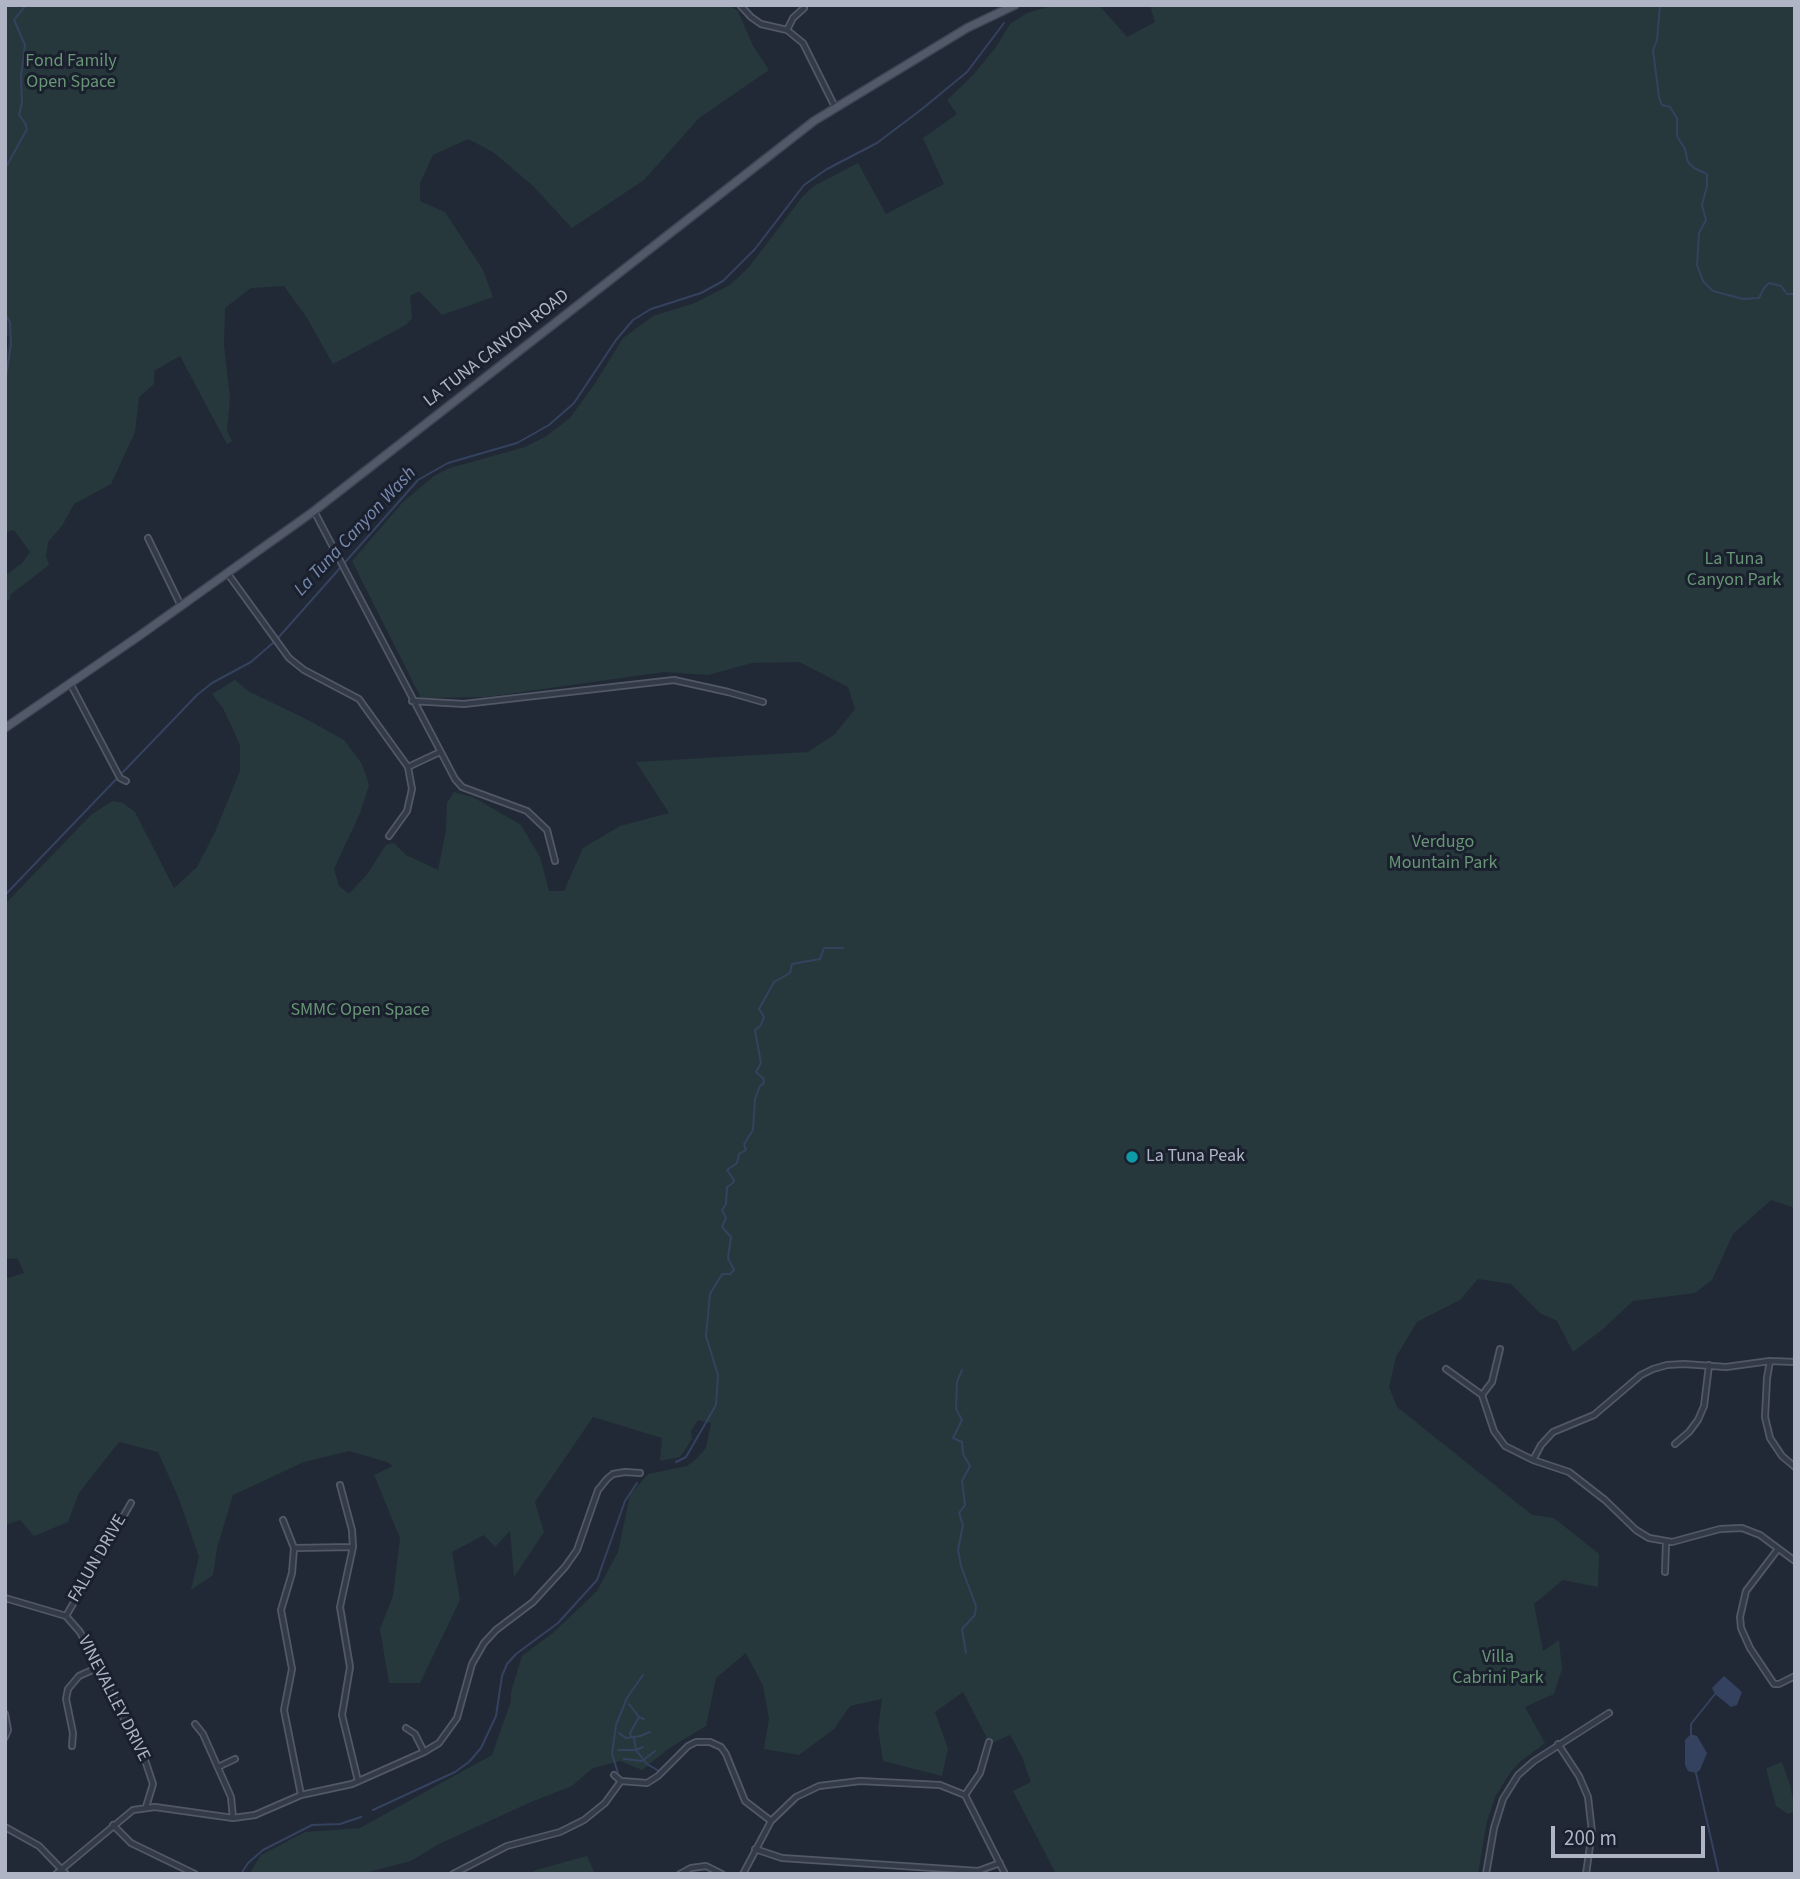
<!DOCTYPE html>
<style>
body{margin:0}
#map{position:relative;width:1800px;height:1879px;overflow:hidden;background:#212937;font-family:"Source Sans 3",sans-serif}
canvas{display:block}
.frame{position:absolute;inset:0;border:7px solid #afb5c5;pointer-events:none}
.scale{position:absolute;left:1551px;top:1826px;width:154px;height:32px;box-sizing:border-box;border:4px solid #afb5c5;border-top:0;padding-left:9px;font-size:21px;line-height:24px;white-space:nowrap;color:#afb5c5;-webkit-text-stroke:5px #1a202d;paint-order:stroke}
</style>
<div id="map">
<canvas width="1800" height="1879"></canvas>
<div class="frame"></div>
<div class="scale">200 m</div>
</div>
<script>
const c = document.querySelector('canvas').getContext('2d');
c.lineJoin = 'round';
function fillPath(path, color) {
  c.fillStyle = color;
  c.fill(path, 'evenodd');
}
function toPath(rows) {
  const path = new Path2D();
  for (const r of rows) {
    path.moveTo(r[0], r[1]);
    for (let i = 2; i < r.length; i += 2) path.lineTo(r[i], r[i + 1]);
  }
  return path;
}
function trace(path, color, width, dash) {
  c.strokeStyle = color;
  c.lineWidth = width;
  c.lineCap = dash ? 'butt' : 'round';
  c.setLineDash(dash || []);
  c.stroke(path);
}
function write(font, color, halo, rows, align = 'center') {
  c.font = font + ' "Source Sans 3",sans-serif';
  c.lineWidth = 6;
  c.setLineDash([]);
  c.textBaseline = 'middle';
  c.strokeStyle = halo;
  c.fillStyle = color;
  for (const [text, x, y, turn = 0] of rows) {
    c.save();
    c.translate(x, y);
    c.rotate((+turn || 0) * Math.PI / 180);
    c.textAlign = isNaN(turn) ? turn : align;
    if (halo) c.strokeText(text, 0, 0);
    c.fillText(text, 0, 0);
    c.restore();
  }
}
fillPath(toPath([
 [5,5,729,5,738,11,753,46,769,70,699,118,644,180,572,228,532,185,493,152,468,139,433,155,420,183,420,201,445,212,483,270,493,297,442,315,419,291,410,296,412,318,406,325,333,364,307,318,284,286,251,288,225,308,224,345,230,399,227,431,232,441,227,444,180,356,154,371,154,384,139,397,135,432,111,484,74,504,62,526,48,542,46,556,49,565,10,595,10,600,5,600,5,576,22,563,30,552,14,530,5,532,5,365,9,337,5,336],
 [1055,5,1099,5,1127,37,1155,22,1150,5,1795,5,1795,1208,1771,1200,1733,1234,1712,1280,1695,1293,1633,1301,1603,1329,1573,1352,1557,1321,1540,1313,1511,1284,1478,1279,1460,1300,1417,1322,1396,1357,1389,1387,1397,1407,1532,1515,1554,1518,1599,1554,1598,1587,1563,1580,1534,1604,1543,1651,1559,1640,1562,1669,1554,1694,1525,1707,1545,1743,1521,1761,1510,1773,1495,1797,1487,1821,1478,1874,1056,1874,1013,1791,1031,1782,1022,1757,1010,1735,990,1744,963,1692,935,1712,948,1749,942,1776,883,1761,878,1728,882,1699,850,1706,834,1729,799,1755,764,1749,769,1718,763,1686,746,1653,716,1678,706,1726,668,1749,642,1770,620,1761,593,1768,572,1786,531,1802,439,1844,411,1861,361,1874,249,1874,261,1855,305,1832,360,1828,492,1755,511,1701,511,1692,522,1656,554,1632,597,1591,618,1552,630,1495,648,1474,687,1466,696,1459,706,1448,711,1423,698,1420,691,1431,692,1439,680,1457,660,1461,662,1438,593,1417,535,1502,544,1532,514,1577,510,1531,495,1547,484,1535,452,1552,460,1600,420,1683,389,1683,380,1629,393,1596,400,1538,374,1475,393,1466,387,1462,349,1451,304,1462,233,1495,217,1548,213,1575,191,1590,199,1557,179,1499,158,1452,119,1442,79,1493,68,1522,34,1536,20,1520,5,1525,5,1279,24,1273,18,1259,5,1258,5,904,91,815,112,801,123,803,135,812,174,888,197,867,215,832,240,771,240,745,223,708,212,694,235,680,248,691,310,721,344,740,362,764,369,785,360,813,334,869,339,886,349,894,368,873,386,845,394,843,406,855,438,870,446,831,447,803,454,792,473,797,521,825,540,857,549,891,564,891,583,848,620,826,669,813,636,762,808,752,835,734,855,709,848,687,799,662,752,663,708,675,664,672,486,697,421,698,352,561,402,503,434,476,450,468,525,447,545,437,570,418,596,382,623,338,653,316,695,303,730,285,749,267,803,196,814,186,858,163,886,214,944,184,923,138,957,114,947,100,973,75,996,47,1010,24,1027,13],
 [1782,1762,1790,1785,1795,1811,1788,1814,1776,1806,1767,1772,1767,1768],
 [587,1856,595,1874,530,1874,536,1870]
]), '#26383b');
fillPath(toPath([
 [1724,1676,1742,1692,1737,1705,1731,1707,1715,1694,1712,1688],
 [1691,1734,1697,1736,1707,1753,1700,1770,1696,1773,1688,1771,1685,1765,1685,1740]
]), '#35425f');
trace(toPath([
 [1660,5,1657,40,1653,50,1659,97,1662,105,1670,107,1677,118,1677,136,1685,149,1688,162,1694,168,1707,174,1707,186,1702,205,1706,220,1699,233,1697,265,1703,281,1713,291,1743,299,1759,298,1764,288,1769,283,1781,286,1787,294,1795,294],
 [5,169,27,129,25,123,19,115,22,103,21,76,25,45,14,20,26,5],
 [5,314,10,322,11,344,5,383],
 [278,638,418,480,448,463,517,443,549,425,574,403,616,340,633,320,651,309,701,293,723,281,755,249,804,185,827,169,877,143,922,109,967,72,1004,23],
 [5,895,197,695,212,683,251,662,274,642],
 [962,1370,957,1382,956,1409,962,1420,953,1438,962,1442,963,1454,970,1466,962,1481,965,1505,959,1513,963,1525,958,1550,961,1566,976,1606,975,1615,962,1629,966,1653],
 [676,1462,686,1457,716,1405,718,1375,706,1336,710,1294,722,1274,730,1274,734,1270,728,1258,731,1237,722,1227,726,1218,722,1210,726,1204,727,1187,733,1183,734,1180,727,1170,737,1163,739,1154,746,1150,744,1144,753,1130,755,1099,760,1086,764,1083,763,1078,756,1072,761,1063,755,1030,761,1025,764,1017,759,1009,774,982,790,973,792,964,820,959,824,948,843,948],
 [629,1704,639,1717,644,1719],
 [619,1733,626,1738,640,1736,650,1732],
 [1691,1734,1691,1724,1715,1694],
 [631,1737,630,1733,639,1717],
 [634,1738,636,1750,647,1764,659,1771],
 [618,1750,636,1750,643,1747],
 [624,1759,642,1761,655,1751],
 [618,1773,612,1754,616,1725,627,1698,643,1675],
 [1696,1773,1719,1874],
 [373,1810,455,1772,469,1762,481,1748,496,1716,502,1676,507,1664,516,1654,558,1623,597,1580,625,1501,637,1483],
 [241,1874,248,1863,263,1850,312,1825,340,1824,361,1817]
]), '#35425f', 2);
const minor = toPath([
 [740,5,751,17,761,24,787,30,803,43,835,107],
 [787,30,793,18,804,8],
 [314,511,455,779,462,787,527,811,547,830,555,861],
 [148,538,181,606],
 [228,574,289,658,304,670,359,699,408,767,412,789,407,811,389,836],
 [70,683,120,778,126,781],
 [412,701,464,704,674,680,728,692,763,702],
 [408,767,440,752],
 [1770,1361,1767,1378,1765,1417,1770,1438,1782,1456,1795,1467],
 [1446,1369,1482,1395,1494,1431,1505,1446,1533,1460,1569,1472,1605,1500,1636,1530,1649,1538,1672,1542,1720,1529,1742,1528,1760,1535,1795,1561],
 [1482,1395,1492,1382,1500,1349],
 [1675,1444,1689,1432,1698,1420,1704,1406,1709,1365],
 [1533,1460,1541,1445,1553,1432,1594,1415,1641,1375,1653,1369,1667,1365,1684,1364,1726,1367,1770,1361,1795,1362],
 [340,1485,352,1530,353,1547,340,1607,350,1667,342,1715,358,1781],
 [283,1520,294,1548,292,1573,281,1610,292,1669,284,1710,301,1795],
 [294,1548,353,1547],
 [1778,1549,1746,1591,1740,1617,1741,1628,1750,1648,1774,1684,1779,1684,1795,1676],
 [1665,1572,1666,1543],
 [5,1598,66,1616,80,1632,145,1760,153,1784,146,1807],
 [66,1616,131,1503],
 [5,1714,8,1730,5,1737],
 [195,1724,203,1734,231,1797,233,1818],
 [406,1728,415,1734,424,1752],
 [989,1742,980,1773,965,1795,1005,1874],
 [1558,1744,1579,1776,1588,1797,1592,1832,1586,1874],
 [72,1746,73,1733,66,1699,68,1689,79,1676,99,1667],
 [218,1767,235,1759],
 [614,1775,621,1781,647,1783,658,1776,688,1746,696,1742,710,1742,721,1747,726,1754,745,1801,771,1821],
 [113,1825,131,1843,195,1874],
 [5,1827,39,1846,66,1874],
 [755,1849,782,1858,978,1871,1000,1863],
 [56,1874,133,1810,155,1807,233,1818,255,1815,301,1795,352,1784,424,1752,439,1743,457,1718,472,1664,484,1643,496,1630,533,1602,565,1567,577,1550,598,1490,607,1479,613,1474,625,1472,640,1473],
 [453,1874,507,1846,560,1832,584,1820,605,1803,621,1781],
 [680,1874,691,1868,706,1866,722,1874],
 [743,1874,771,1821,796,1797,819,1786,860,1781,940,1785,965,1795],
 [1486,1874,1494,1828,1503,1799,1518,1775,1534,1761,1609,1713]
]);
const primary = toPath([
 [5,728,139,636,314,511,814,121,967,28,1015,5]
]);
trace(minor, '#525866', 8);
trace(primary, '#3e4452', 10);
trace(minor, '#343b48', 4.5);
trace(primary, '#525968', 7);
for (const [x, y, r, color] of [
 [1132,1157,7,"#0f9aa8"]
]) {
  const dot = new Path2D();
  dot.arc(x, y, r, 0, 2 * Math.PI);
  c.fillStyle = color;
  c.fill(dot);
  trace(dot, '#1a202d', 2.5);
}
write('18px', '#679575', '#1a202d', [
 ["Fond Family",71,62],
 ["Open Space",71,83],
 ["La Tuna",1734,560],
 ["Canyon Park",1734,581],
 ["Verdugo",1443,843],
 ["Mountain Park",1443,864],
 ["SMMC Open Space",360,1011],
 ["Villa",1498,1658],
 ["Cabrini Park",1498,1679]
]);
write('18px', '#afb5c5', '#1a202d', [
 ["LA TUNA CANYON ROAD",497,349,-38],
 ["FALUN DRIVE",98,1559,-60],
 ["VINEVALLEY DRIVE",113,1699,63]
]);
write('18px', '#afb5c5', '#1a202d', [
 ["La Tuna Peak",1146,1157]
], 'left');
write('italic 19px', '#7789ad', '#1a202d', [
 ["La Tuna Canyon Wash",356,532,-47]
]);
</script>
